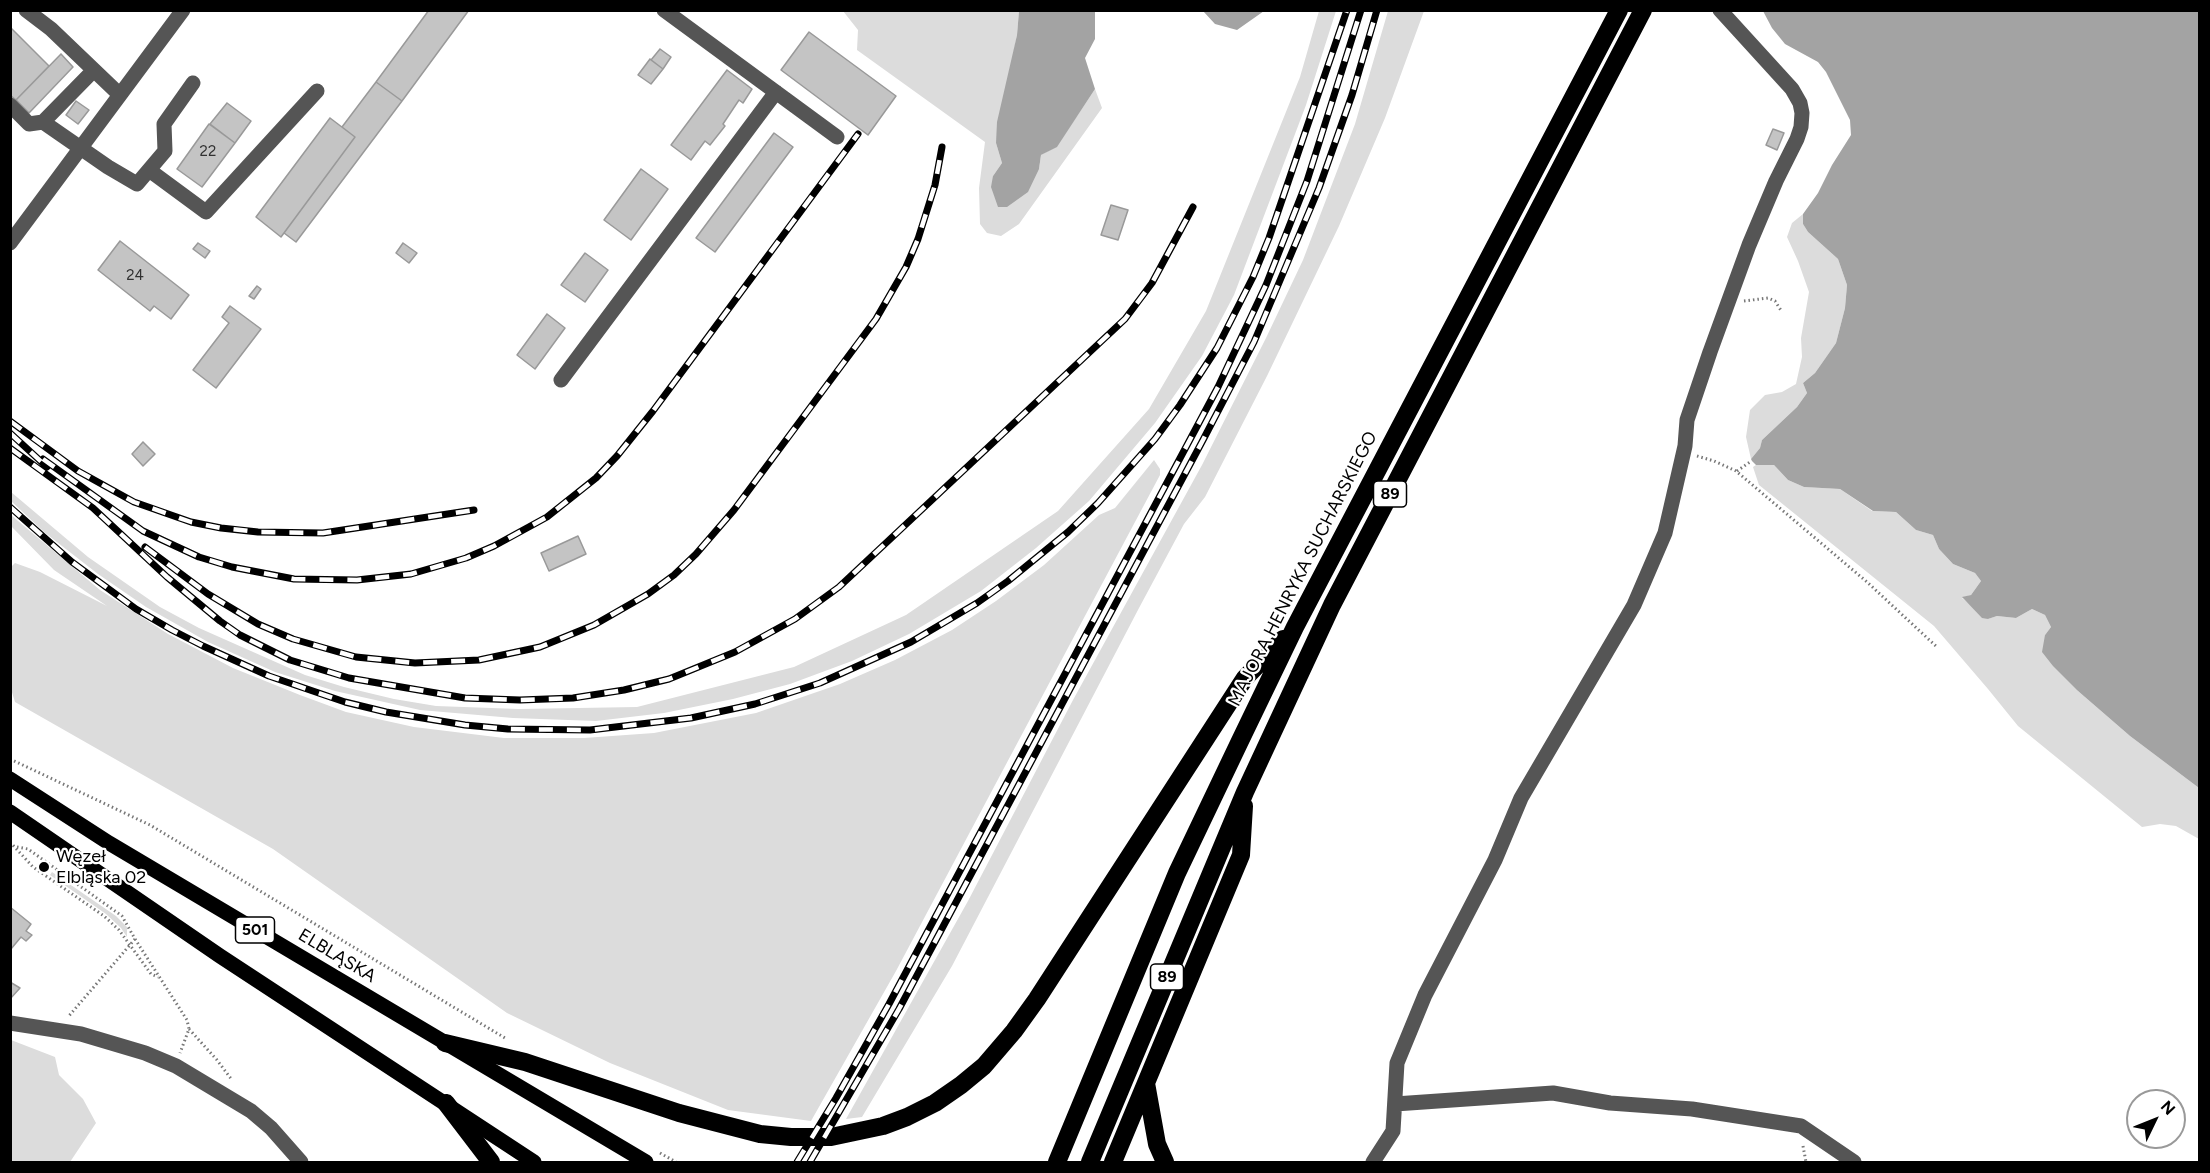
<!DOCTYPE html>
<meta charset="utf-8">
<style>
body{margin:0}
#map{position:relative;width:2210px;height:1173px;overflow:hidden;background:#fff;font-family:Figtree,sans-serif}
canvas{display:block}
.frame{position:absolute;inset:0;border:12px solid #000;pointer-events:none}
.north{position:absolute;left:2126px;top:1089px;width:60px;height:60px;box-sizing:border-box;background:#fff;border:2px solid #999;border-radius:50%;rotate:47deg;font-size:16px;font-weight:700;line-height:24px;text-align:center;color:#000}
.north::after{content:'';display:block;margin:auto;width:21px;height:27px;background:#000;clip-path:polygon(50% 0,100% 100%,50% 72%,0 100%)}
</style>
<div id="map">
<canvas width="2210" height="1173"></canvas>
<div class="frame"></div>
<div class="north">N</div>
</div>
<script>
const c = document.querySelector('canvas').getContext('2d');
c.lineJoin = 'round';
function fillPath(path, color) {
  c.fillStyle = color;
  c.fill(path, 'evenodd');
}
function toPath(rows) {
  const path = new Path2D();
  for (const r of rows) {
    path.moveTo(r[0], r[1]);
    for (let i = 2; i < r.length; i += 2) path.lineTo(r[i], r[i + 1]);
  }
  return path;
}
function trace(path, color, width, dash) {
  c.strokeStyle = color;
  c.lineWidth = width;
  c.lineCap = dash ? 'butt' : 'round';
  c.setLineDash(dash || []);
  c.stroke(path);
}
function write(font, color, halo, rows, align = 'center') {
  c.font = font + ' Figtree,sans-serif';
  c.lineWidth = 4.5;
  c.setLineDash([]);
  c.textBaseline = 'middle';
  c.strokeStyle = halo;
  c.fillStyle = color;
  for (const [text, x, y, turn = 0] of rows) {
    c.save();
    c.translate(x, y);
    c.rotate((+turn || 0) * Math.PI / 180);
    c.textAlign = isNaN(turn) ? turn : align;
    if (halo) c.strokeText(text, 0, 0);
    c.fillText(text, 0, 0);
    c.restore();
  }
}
fillPath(toPath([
 [843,11,1019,11,1017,35,996,143,1002,163,993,176,1039,169,1041,155,1057,146,1095,89,1102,108,1019,224,1001,236,987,233,980,224,979,188,985,142,857,50,858,30],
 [1319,11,1336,11,1306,105,1234,295,1202,356,1155,423,1089,501,1036,548,981,591,909,634,852,661,790,684,733,699,664,713,596,721,513,718,420,710,335,691,275,672,208,642,146,607,98,574,44,532,11,501,11,492,88,557,160,607,199,628,305,675,344,687,394,699,436,706,519,709,637,707,794,667,906,615,1058,511,1149,409,1206,311,1300,77],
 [1388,11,1424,11,1385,118,1339,226,1267,376,1205,497,1184,524,1139,608,952,966,862,1117,846,1119,968,901,1073,700,1202,465,1266,338,1303,260,1355,124],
 [1803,214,1803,224,1808,232,1838,259,1847,285,1845,308,1836,343,1815,373,1803,383,1807,393,1797,407,1762,440,1760,448,1751,459,1746,437,1750,410,1765,395,1782,392,1796,384,1802,357,1801,338,1809,292,1798,261,1787,237,1792,223],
 [1154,460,1160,469,1160,475,896,971,811,1121,728,1110,610,1063,507,1013,273,849,15,702,11,689,11,567,15,563,40,572,107,606,54,570,11,526,11,515,100,590,168,634,233,668,300,695,346,712,414,727,504,738,584,738,654,733,756,713,840,684,895,660,952,630,996,601,1044,565,1099,515,1115,508],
 [1756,465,1774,465,1788,480,1804,487,1840,489,1872,511,1896,512,1916,530,1933,535,1939,549,1953,564,1975,573,1981,581,1971,595,1962,598,1988,619,1997,616,2016,618,2032,609,2045,615,2051,627,2045,635,2078,691,2130,736,2199,788,2199,839,2176,826,2160,824,2142,827,2018,726,1988,689,1934,626,1759,485,1753,467],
 [52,872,116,916,127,927,127,937,121,928,106,914,50,875],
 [11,1040,55,1057,59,1075,83,1099,96,1123,70,1162,11,1162]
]), '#dcdcdc');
fillPath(toPath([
 [1019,11,1095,11,1095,39,1085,58,1095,89,1057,147,1041,155,1039,169,1028,192,1007,207,998,207,991,187,993,176,1002,163,996,143,997,122,1017,35],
 [1203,11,1264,11,1237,30,1215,24],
 [1763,11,2199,11,2199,788,2130,736,2078,691,2053,666,2042,652,2045,635,2051,627,2045,615,2032,609,2016,618,1997,616,1988,619,1982,618,1962,597,1971,595,1981,581,1975,573,1953,564,1939,549,1933,535,1916,530,1896,512,1873,511,1840,489,1804,487,1788,480,1774,465,1756,465,1752,461,1751,459,1760,448,1762,440,1797,407,1807,393,1803,383,1815,373,1836,343,1845,308,1847,285,1838,259,1808,232,1803,224,1803,214,1818,193,1832,165,1851,135,1850,120,1826,72,1818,62,1785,44,1772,28]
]), '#a3a3a3');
const building = toPath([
 [429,10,469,10,402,101,376,82,429,10],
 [10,27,49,66,16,100,10,95,10,27],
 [809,32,896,96,868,135,781,70,809,32],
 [660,49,671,57,663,69,651,60,660,49],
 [61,54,73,67,29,113,16,100,61,54],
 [650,59,663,69,651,84,638,75,650,59],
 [727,70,752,89,743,103,739,100,723,124,725,126,710,145,705,141,691,160,671,145,727,70],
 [376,82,402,101,296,242,284,233,355,137,342,127,376,82],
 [76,101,89,110,78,124,66,115,76,101],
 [227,103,251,121,235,143,210,124,227,103],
 [330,118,355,137,281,237,256,217,330,118],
 [209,124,235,143,202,187,177,169,209,124],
 [1773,129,1784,133,1777,150,1766,145,1773,129],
 [774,133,793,147,715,252,696,238,774,133],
 [641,169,668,189,631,240,604,220,641,169],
 [1111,205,1128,210,1118,240,1101,235,1111,205],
 [120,241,189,295,171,319,154,306,150,311,98,270,120,241],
 [198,243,210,251,205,258,193,249,198,243],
 [403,243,417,253,409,263,396,253,403,243],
 [585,253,608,270,585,302,561,285,585,253],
 [257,286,261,289,254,299,249,296,257,286],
 [230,306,261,329,216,388,193,370,229,323,222,317,230,306],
 [547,314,565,328,535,369,517,355,547,314],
 [143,442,155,454,143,466,132,454,143,442],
 [578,536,586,554,549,571,541,553,578,536],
 [10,907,31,924,26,931,32,935,26,941,21,937,11,949,10,907],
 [10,982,20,988,10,999,10,982]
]);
fillPath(building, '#c4c4c4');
trace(building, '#999', 1.5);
trace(toPath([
 [1744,301,1768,298,1775,301,1782,312],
 [1697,456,1714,461,1736,471,1867,582,1938,648],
 [1737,471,1750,462],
 [10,759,150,825,505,1038],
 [10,842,33,867,104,916,119,930,151,974,158,977],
 [17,847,28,849,122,916,135,939,68,1017],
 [135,939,187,1020,189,1029,180,1053],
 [189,1029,217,1060,232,1080],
 [1803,1146,1806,1162],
 [660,1153,676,1162]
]), '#777', 3, [1.5, 3]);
trace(toPath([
 [26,10,51,29,120,95],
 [664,10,837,137],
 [10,105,29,124,43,122,94,70],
 [43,122,108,167,137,184,165,151,164,124,193,83],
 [149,170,206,212,317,91],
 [10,243,183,10],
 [561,380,776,92],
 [10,1023,81,1034,145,1053,176,1066,251,1111,271,1128,301,1162],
 [1395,1104,1553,1093,1610,1103,1692,1109,1801,1126,1854,1162],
 [1373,1162,1393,1131,1397,1063,1425,995,1495,860,1521,798,1634,605,1665,533,1685,446,1687,420,1710,352,1749,245,1776,181,1797,139,1801,127,1802,113,1800,103,1792,89,1720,10]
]), '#555', 15);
trace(toPath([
 [10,779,109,843,646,1162],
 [10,812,220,956,534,1162]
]), '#000', 15);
trace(toPath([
 [445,1043,525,1062,679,1113,760,1134,791,1137,831,1137,883,1126,907,1117,935,1103,961,1085,984,1066,1014,1031,1037,999,1245,678,1283,639],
 [1146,1083,1157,1144,1165,1162],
 [446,1103,491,1162],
 [1057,1162,1177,873,1240,741,1295,627,1619,10],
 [1090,1162,1245,792,1332,605,1643,10],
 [1113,1162,1241,855,1244,806]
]), '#000', 18);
const rail = toPath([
 [10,421,78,471,134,502,191,522,221,528,258,532,323,533,474,510],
 [10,433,47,467],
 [10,448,93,508,167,577,220,621,240,635,290,660,349,678,465,698,520,700,573,698,624,690,669,679,735,652,795,619,839,587,1125,319,1152,283,1193,207],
 [43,459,143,531,199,557,232,567,294,579,357,580,411,574,466,558,494,546,547,517,596,478,617,456,653,411,858,134],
 [10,507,72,562,136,609,172,630,203,646,269,676,345,702,386,712,465,725,508,729,590,730,691,718,755,704,820,683,911,642,977,603,1008,581,1068,532,1098,503,1155,439,1180,405,1217,348,1253,277,1269,238,1347,10],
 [145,547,208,594,258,624,293,639,356,657,415,663,479,660,540,647,594,625,648,594,674,575,696,554,734,510,876,319,906,267,918,239,935,185,942,147],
 [797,1162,836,1098,889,1004,1218,387,1266,285,1307,181,1361,10],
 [810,1162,899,1009,1203,440,1254,342,1319,188,1352,95,1377,10]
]);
trace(rail, '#000', 7);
trace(rail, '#fff', 4.5, [14]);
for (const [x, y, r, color] of [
 [44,867,6,"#000"]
]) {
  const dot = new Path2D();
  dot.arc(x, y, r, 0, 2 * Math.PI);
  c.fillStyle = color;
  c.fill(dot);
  trace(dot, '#fff', 2);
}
write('15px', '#313131', null, [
 ["22",208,152],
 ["24",135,276]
]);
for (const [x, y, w] of [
 [1390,494,33],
 [255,930,39],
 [1167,977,33]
]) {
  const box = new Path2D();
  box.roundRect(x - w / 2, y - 13, w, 26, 4.5);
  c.fillStyle = '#fff';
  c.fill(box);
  trace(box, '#000', 1.5);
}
write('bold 16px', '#000', null, [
 ["89",1390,494],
 ["501",255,930],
 ["89",1167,977]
]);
write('18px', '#000', '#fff', [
 ["MAJORA HENRYKA SUCHARSKIEGO",1303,569,-63],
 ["ELBLĄSKA",337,956,31]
]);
write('18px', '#000', '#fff', [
 ["Węzeł",56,857],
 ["Elbląska 02",56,878]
], 'left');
</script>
